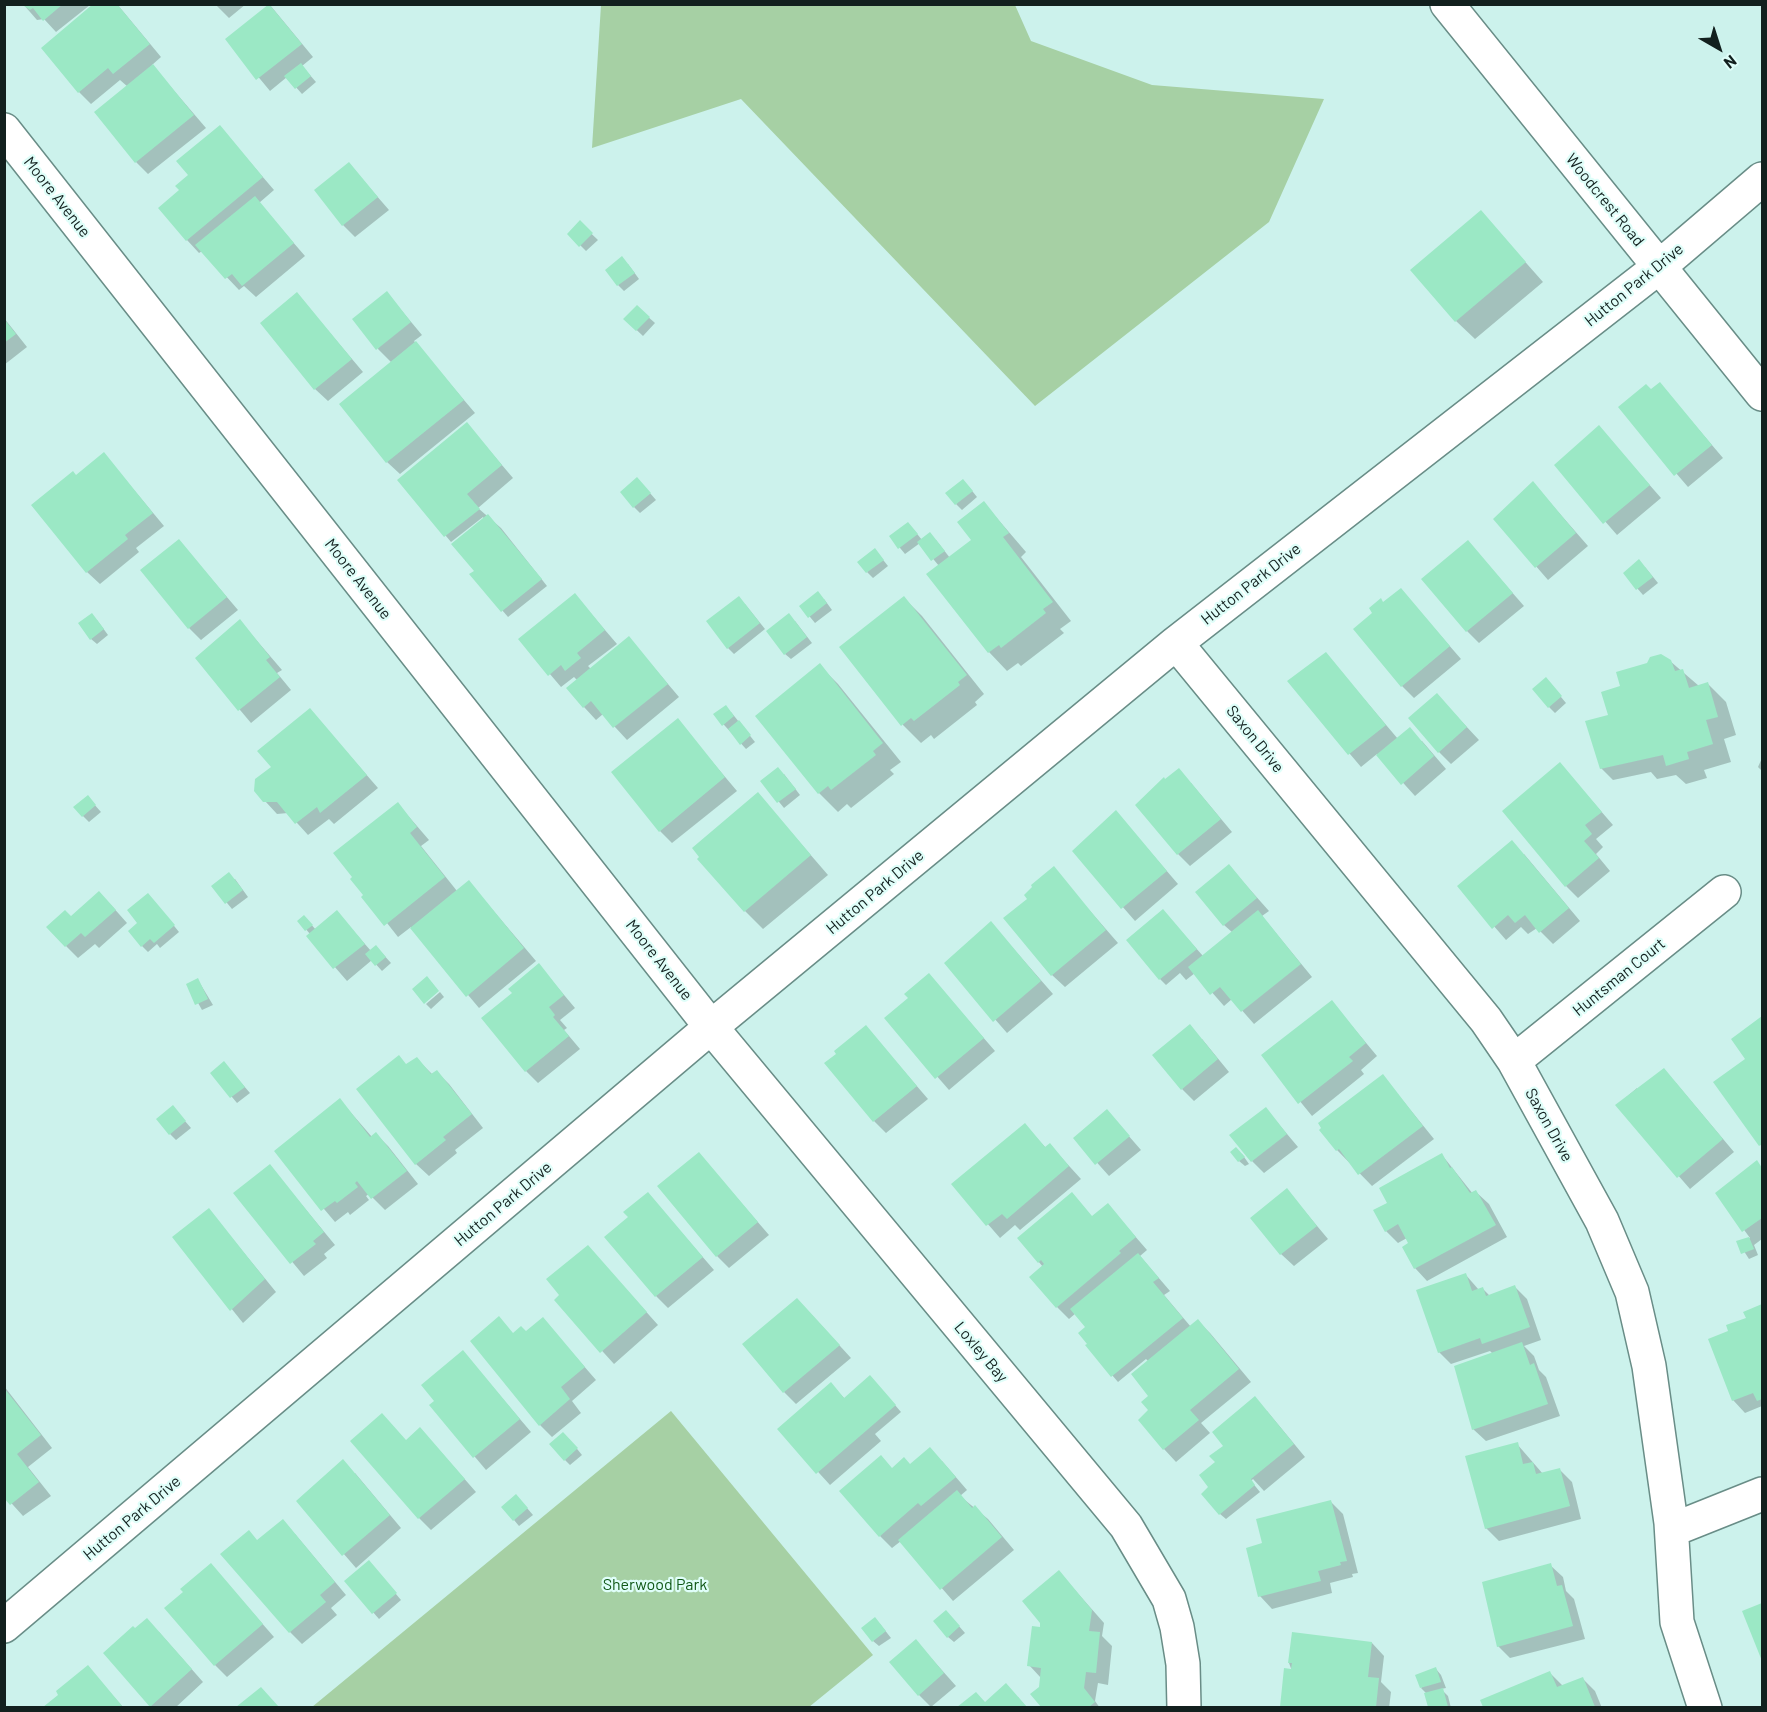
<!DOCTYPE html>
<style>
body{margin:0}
#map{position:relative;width:1767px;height:1712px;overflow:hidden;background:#ccf2ec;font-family:Barlow,sans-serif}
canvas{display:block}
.frame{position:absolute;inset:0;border:6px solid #12201e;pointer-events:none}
.north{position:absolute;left:1689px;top:18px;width:60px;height:60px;-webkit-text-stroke:4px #dffef9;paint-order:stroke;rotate:141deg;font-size:16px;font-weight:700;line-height:24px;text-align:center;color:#12201e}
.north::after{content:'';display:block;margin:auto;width:21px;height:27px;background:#12201e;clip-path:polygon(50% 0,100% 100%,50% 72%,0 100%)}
</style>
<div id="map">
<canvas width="1767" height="1712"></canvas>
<div class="frame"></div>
<div class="north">N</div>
</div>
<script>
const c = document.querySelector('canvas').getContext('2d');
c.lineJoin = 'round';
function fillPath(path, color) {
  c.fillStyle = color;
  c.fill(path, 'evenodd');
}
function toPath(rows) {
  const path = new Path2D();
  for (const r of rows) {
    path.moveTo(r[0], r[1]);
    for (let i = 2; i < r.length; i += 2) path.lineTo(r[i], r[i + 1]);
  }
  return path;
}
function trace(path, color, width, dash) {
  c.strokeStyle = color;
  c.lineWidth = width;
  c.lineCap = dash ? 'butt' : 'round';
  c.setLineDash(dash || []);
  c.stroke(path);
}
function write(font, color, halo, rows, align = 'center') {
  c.font = font + ' Barlow,sans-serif';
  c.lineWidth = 4.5;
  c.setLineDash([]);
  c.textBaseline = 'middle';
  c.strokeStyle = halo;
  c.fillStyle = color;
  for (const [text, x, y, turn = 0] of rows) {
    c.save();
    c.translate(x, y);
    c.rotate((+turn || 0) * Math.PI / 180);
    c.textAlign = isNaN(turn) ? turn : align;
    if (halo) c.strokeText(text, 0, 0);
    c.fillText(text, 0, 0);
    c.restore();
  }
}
fillPath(toPath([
 [601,5,1015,5,1031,41,1152,85,1324,99,1269,222,1035,406,741,99,592,148],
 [671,1411,873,1655,809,1707,312,1707]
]), '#a6d0a4');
fillPath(toPath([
 [23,4,117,4,161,57,152,65,206,128,148,174,136,162,128,87,120,80,91,104,79,92,92,8,90,5,56,32,44,19,37,20],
 [215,4,246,4,229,18],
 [270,5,313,57,302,66,316,82,302,94,287,77,270,91,227,39],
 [220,127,274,190,259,203,305,256,256,297,244,286,239,290,202,251,199,253,187,240,160,208,181,191],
 [349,164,389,210,355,237,343,225],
 [1481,212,1543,282,1475,339,1456,321],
 [580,223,598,240,586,251,569,234],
 [628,264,639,279,624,291,618,285],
 [387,293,422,335,414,341,475,413,400,474,387,462,392,363,378,349],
 [297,294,363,372,328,401,315,389],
 [637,307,655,323,643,336,625,319],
 [4,318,27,347,4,365],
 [1660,384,1723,458,1688,487,1620,408],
 [467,424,513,478,478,508,501,528,547,586,508,617,472,575,476,571,484,519,483,517,451,542,399,480],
 [1599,427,1661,498,1617,535,1556,465],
 [104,454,164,526,136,548,139,552,100,584,87,572,76,477],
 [1533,483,1588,546,1548,580,1495,519],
 [643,485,656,500,640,513,634,507],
 [969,487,977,497,962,510,956,504],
 [984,503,1026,552,1021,557,1071,621,1060,629,1064,633,1021,666,1018,663,1007,671,989,652,939,566,920,543,905,554,891,537,914,530,922,540,936,540,950,558,973,540],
 [179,541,238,610,201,640,189,628],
 [1468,542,1524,606,1479,643,1467,631],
 [880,556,888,566,873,578,867,572],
 [1645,567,1658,583,1643,595,1625,574],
 [1401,590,1461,659,1414,698,1402,686,1384,604],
 [575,595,617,644,588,666,591,669,629,638,679,697,627,740,603,714,596,720,584,707,568,688,577,680,574,677,561,687,520,639],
 [904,598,922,616,984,694,975,702,977,705,934,739,931,735,921,743,903,725],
 [824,599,832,610,815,623,801,606],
 [745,604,765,629,734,654,728,648],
 [97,620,108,635,97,644,91,639],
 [240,621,282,670,277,673,291,690,251,723,197,659],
 [795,621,812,643,791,659,785,654],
 [1326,654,1398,739,1422,741,1446,769,1415,796,1377,754,1361,767,1289,682],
 [1670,661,1699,686,1708,684,1726,702,1736,735,1724,739,1731,762,1704,770,1707,778,1686,784,1676,775,1657,779,1651,772,1613,780,1601,768,1611,716,1622,687],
 [820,666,838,684,901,762,890,770,894,774,851,808,847,804,838,812,819,793],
 [1551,685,1566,703,1555,713,1549,707],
 [1437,695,1479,740,1451,764,1439,752],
 [310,710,378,788,334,824,329,819,308,835,288,813,277,814,265,801,273,768],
 [731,712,755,742,746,749,715,715],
 [677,720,737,791,672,843,660,831],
 [1762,758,1762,771,1758,767],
 [1560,764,1613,825,1596,839,1603,847,1596,854,1610,871,1578,898,1566,886],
 [784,774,800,795,784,808,762,781],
 [1166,781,1191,783,1232,832,1190,866,1178,854],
 [758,794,828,875,763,929,745,911],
 [93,803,101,812,89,822,75,808],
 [398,804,429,840,421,846,457,891,469,882,536,961,479,1008,411,927,398,937,365,895],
 [1116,812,1178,884,1135,921,1074,851],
 [1524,854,1580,921,1553,944,1537,928,1528,934,1521,927,1506,940,1459,886],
 [1229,866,1269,911,1262,916,1312,977,1254,1024,1232,999,1224,1006,1195,973,1186,980,1180,973,1166,985,1160,979,1163,911,1203,956,1233,933,1224,925],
 [235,879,248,897,232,909,213,886],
 [1029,899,1084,904,1118,943,1065,987,1052,975],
 [154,901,179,932,160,948,157,944,148,952,142,946],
 [111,905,127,923,99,948,95,944,78,958,66,946,71,918],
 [337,912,371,951,382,953,391,963,382,971,372,960,347,981,308,936,310,934,299,921,310,923,316,930],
 [991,923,1053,994,1007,1033,946,963],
 [539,965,575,1008,560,1020,567,1028,564,1030,580,1049,538,1083,526,1071,514,994],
 [929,975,995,1051,949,1090,886,1018,910,998],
 [198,980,213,1005,202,1010,188,985],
 [440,992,444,997,431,1009,426,1004],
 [1332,1002,1377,1056,1361,1070,1364,1074,1312,1116,1263,1056],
 [1762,1018,1762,1147,1715,1082,1747,1060,1733,1039],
 [866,1027,928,1099,886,1133,874,1121],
 [1202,1039,1229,1072,1194,1101,1182,1089],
 [417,1059,433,1075,437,1072,449,1084,483,1128,455,1150,457,1153,429,1176,416,1164,407,1066],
 [224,1063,250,1093,237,1103,212,1073],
 [1383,1076,1434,1139,1372,1186,1337,1150],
 [1676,1083,1734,1152,1690,1189,1617,1105,1637,1088,1639,1091],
 [340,1100,372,1137,376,1134,388,1146,418,1184,385,1210,369,1194,366,1196,369,1200,350,1215,348,1212,335,1222,276,1152],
 [1266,1109,1298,1147,1264,1173,1252,1161],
 [1107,1111,1141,1150,1109,1176,1075,1138],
 [178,1113,191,1128,176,1140,170,1134],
 [1025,1125,1046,1148,1050,1145,1081,1179,1020,1230,1015,1225,1000,1238,953,1184],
 [699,1154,769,1235,729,1268,717,1256],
 [1242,1154,1249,1164,1245,1166,1239,1161],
 [1442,1155,1473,1194,1476,1192,1489,1204,1507,1237,1427,1281,1415,1268,1407,1238,1398,1243,1386,1231,1389,1203],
 [1757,1162,1762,1168,1762,1239,1754,1245,1758,1255,1749,1259,1738,1242,1750,1238,1717,1193],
 [270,1166,335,1245,324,1254,327,1258,304,1276,235,1193],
 [1287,1190,1328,1239,1294,1266,1281,1254],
 [648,1194,714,1270,668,1308,656,1296,630,1217],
 [1108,1205,1147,1250,1140,1256,1170,1291,1164,1295,1191,1327,1198,1321,1210,1333,1251,1382,1201,1423,1210,1433,1176,1462,1164,1449,1150,1410,1149,1362,1146,1359,1118,1382,1087,1346,1087,1327,1076,1313,1069,1319,1057,1307,1043,1267,1019,1238,1093,1217],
 [209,1210,276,1292,243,1323,174,1237],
 [600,1260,658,1325,614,1364,556,1300],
 [1465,1274,1479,1290,1483,1289,1490,1296,1515,1287,1527,1299,1541,1340,1524,1346,1534,1356,1539,1370,1546,1377,1560,1416,1486,1441,1473,1429,1493,1354,1490,1351,1451,1364,1439,1352],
 [1762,1306,1762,1406,1745,1413,1733,1400,1730,1332,1748,1319,1745,1313],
 [809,1312,851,1358,796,1404,784,1392],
 [543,1319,596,1380,572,1401,581,1413,552,1437,540,1425,514,1334,526,1333],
 [463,1352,531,1432,486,1470,432,1406,436,1402],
 [876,1383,901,1412,875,1434,881,1441,830,1485,779,1429,831,1384,845,1399],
 [4,1386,52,1448,28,1467,51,1496,23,1516,4,1495],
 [1267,1411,1305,1457,1264,1491,1253,1479,1251,1481,1260,1492,1226,1519,1220,1514,1211,1488,1217,1463,1225,1446],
 [569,1439,582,1455,570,1465,565,1460],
 [406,1442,432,1442,476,1492,431,1530,419,1518],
 [1517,1444,1543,1474,1559,1469,1572,1482,1581,1519,1499,1541,1486,1528],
 [942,1461,967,1490,960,1496,988,1519,1014,1550,953,1601,901,1541,892,1548,880,1536,910,1466],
 [355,1473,401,1528,356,1568,298,1501],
 [521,1501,533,1515,519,1526,514,1520],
 [1331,1502,1343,1514,1358,1573,1352,1574,1353,1577,1330,1583,1332,1593,1272,1609,1260,1596,1264,1544],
 [295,1534,346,1595,331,1608,337,1615,302,1644,290,1632,258,1541],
 [211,1565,274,1637,227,1677,215,1665],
 [1550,1565,1563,1577,1566,1591,1574,1599,1585,1639,1510,1658,1498,1646],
 [374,1568,401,1600,379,1619,346,1581],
 [1059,1572,1104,1623,1102,1636,1112,1646,1108,1685,1098,1683,1095,1701,1100,1708,1043,1708,1032,1694,1040,1688,1041,1678,1029,1665],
 [1762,1604,1762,1657,1744,1612],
 [952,1618,965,1633,954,1642,948,1637],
 [880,1624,891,1638,879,1646,873,1641],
 [159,1632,203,1682,175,1708,153,1708,105,1654],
 [916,1641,956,1686,931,1707,919,1695],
 [1372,1643,1384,1656,1381,1682,1391,1692,1389,1708,1281,1708,1286,1670,1292,1671,1289,1663],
 [87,1667,124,1708,46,1708,60,1695],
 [1436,1669,1441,1675,1446,1688,1441,1689,1448,1696,1451,1708,1429,1708,1427,1694,1421,1688],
 [1550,1673,1563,1686,1582,1678,1595,1691,1602,1708,1484,1708,1482,1701],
 [261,1689,278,1708,238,1707],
 [976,1694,985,1703,1018,1697,1027,1708,960,1708]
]), '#0003');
fillPath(toPath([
 [21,4,63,4,43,21,33,8,30,10],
 [93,4,117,4,150,44,113,74,108,68,78,93,41,48],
 [269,4,302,44,256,80,225,39],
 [301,63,311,76,295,89,284,76],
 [153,64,194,115,135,163,94,112],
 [220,125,263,177,186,241,158,208,179,190,175,186,188,175,176,161],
 [349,162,378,197,342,226,314,190],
 [255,196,294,243,242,286,232,274,225,279,195,245],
 [1481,210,1526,262,1455,322,1410,270],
 [580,220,593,233,579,247,567,234],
 [622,256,635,273,617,286,605,270],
 [387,291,411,322,376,350,352,319],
 [297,292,352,359,314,390,260,323],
 [637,305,650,317,636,331,623,319],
 [4,319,16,334,4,343],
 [416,341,464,400,386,463,339,404],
 [1660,382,1712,445,1674,476,1618,407,1646,384,1651,389],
 [467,422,502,465,467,494,480,509,444,537,397,480],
 [1599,425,1650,485,1603,524,1554,465],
 [104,452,153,513,125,535,128,539,86,573,31,505,73,471,76,475],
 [637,477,651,493,633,508,620,492],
 [963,479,973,491,955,505,945,493],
 [1533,481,1576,533,1535,568,1493,519],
 [984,501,1009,533,1003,537,1053,602,1043,609,1046,613,1001,648,999,645,988,653,926,574,971,540,957,522],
 [488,514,542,579,501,612,469,574,474,571,451,544],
 [908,522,918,534,898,549,889,536],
 [930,532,945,551,931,561,917,542],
 [179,539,227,597,188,629,140,570],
 [1468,540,1513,593,1466,632,1421,579],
 [875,548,884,560,866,573,857,562],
 [1639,559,1653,577,1636,590,1623,573],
 [1401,588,1450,646,1401,687,1353,629,1372,613,1369,608,1381,598,1383,602],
 [818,591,827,603,808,618,799,606],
 [575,593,605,630,577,653,581,658,565,671,561,665,548,676,518,639],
 [739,596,760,623,727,649,706,621],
 [904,596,967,675,958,682,960,685,914,721,911,718,901,726,839,647],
 [92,613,104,629,90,640,78,623],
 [789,613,807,637,784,655,766,631],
 [240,619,270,657,266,660,280,677,238,711,195,658],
 [629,636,668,684,613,728,591,701,583,708,566,688],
 [1326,652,1386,725,1348,755,1287,681],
 [1661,654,1671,660,1675,671,1683,669,1689,688,1708,682,1718,717,1706,720,1713,744,1687,752,1689,759,1666,766,1663,755,1600,769,1585,721,1608,715,1601,692,1620,686,1616,672,1647,663,1650,657],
 [820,663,883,743,873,751,876,755,831,790,828,786,818,794,755,716],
 [1546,677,1562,696,1548,708,1532,689],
 [1437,693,1467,727,1438,753,1408,718],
 [726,705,734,716,722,726,713,714],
 [310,708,367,775,320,813,317,807,295,824,277,802,263,802,254,791,255,779,271,767,257,751],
 [678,718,725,777,659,832,611,772],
 [739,720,751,735,740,745,728,729],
 [1410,727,1434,756,1401,785,1376,755],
 [1560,762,1602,812,1585,825,1592,834,1584,841,1599,858,1565,887,1502,811],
 [778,767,796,789,777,803,760,781],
 [1179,768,1221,819,1177,855,1135,805,1164,777,1165,779],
 [758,792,811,855,744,912,697,859,699,857,692,848],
 [88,795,96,805,82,817,73,807],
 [398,802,417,827,410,833,445,877,384,926,361,897,363,895,350,879,352,877,333,853],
 [1116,810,1167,871,1121,909,1072,851],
 [1512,840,1569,908,1539,933,1525,915,1515,923,1508,915,1492,929,1457,886],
 [1229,864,1257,898,1223,926,1195,892],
 [1054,866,1106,930,1051,976,1003,918,1027,899,1024,895,1032,887,1031,885],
 [229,872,243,890,225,904,211,886],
 [469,880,524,948,466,997,410,928],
 [99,891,116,910,85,937,81,933,65,947,46,927,65,910,71,916],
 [148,893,175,925,154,943,150,939,141,947,128,931,137,923,127,910],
 [1163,909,1197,949,1159,980,1126,940],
 [337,910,365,944,333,969,306,936],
 [1258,910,1301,964,1241,1012,1220,987,1210,995,1188,967],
 [304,915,313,925,305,931,297,921],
 [991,921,1041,981,993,1022,944,963],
 [376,945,386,957,375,966,365,954],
 [539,963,564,995,549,1007,555,1015,553,1017,569,1036,525,1072,481,1018,512,993,508,989],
 [929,973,984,1038,935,1079,884,1018,908,998,904,994],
 [427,976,439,991,424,1004,412,989],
 [198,978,208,999,195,1005,186,984],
 [1332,1000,1366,1043,1349,1057,1353,1061,1298,1104,1261,1055],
 [1762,1016,1762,1144,1759,1146,1713,1082,1745,1059,1731,1039],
 [1190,1024,1218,1059,1181,1090,1152,1055],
 [866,1025,917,1086,873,1122,824,1063,836,1054,834,1051],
 [399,1055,406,1064,417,1057,431,1074,437,1070,472,1114,443,1137,446,1140,415,1165,356,1089],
 [224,1061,245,1087,230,1098,210,1073],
 [1664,1068,1723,1139,1677,1178,1615,1105],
 [1383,1074,1423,1126,1358,1175,1339,1149,1336,1151,1319,1130,1321,1128,1318,1123],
 [340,1098,370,1137,376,1132,407,1171,371,1199,357,1181,355,1183,358,1187,337,1203,335,1201,321,1211,274,1151],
 [173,1105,186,1121,169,1135,156,1119],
 [1266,1107,1287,1134,1251,1162,1229,1135],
 [1107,1109,1130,1136,1095,1165,1073,1138],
 [1025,1123,1045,1147,1050,1143,1069,1166,1007,1219,1002,1214,986,1226,951,1184],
 [1236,1147,1245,1157,1238,1162,1230,1152],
 [699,1152,758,1222,716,1257,657,1186],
 [1442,1153,1450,1168,1452,1167,1470,1193,1476,1190,1496,1225,1414,1269,1402,1247,1408,1243,1398,1224,1385,1232,1373,1210,1387,1203,1379,1188],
 [1757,1160,1762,1168,1762,1218,1742,1232,1715,1193],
 [270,1164,324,1232,313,1241,316,1244,290,1264,233,1193],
 [1287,1188,1317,1226,1280,1255,1250,1218],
 [648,1192,703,1257,655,1297,604,1237,628,1217,623,1212],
 [1072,1192,1092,1216,1108,1203,1136,1237,1119,1251,1121,1253,1056,1308,1029,1277,1044,1264,1041,1260,1038,1263,1017,1238],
 [209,1208,265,1279,230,1311,172,1237],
 [1749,1237,1754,1249,1741,1254,1736,1241],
 [588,1245,647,1312,600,1353,554,1300,559,1295,546,1279],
 [1138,1253,1159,1278,1153,1282,1183,1318,1111,1377,1085,1345,1087,1344,1078,1333,1085,1327,1070,1309],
 [1466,1273,1472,1291,1483,1287,1486,1296,1515,1285,1530,1327,1482,1344,1480,1338,1438,1353,1416,1290],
 [797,1298,840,1345,783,1393,742,1344],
 [1762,1304,1762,1399,1757,1401,1753,1393,1732,1401,1708,1339,1728,1331,1726,1325,1746,1318,1743,1312],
 [499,1316,513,1333,521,1326,526,1331,543,1317,585,1367,561,1387,570,1399,539,1426,470,1341],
 [1198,1319,1239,1369,1190,1410,1199,1420,1163,1450,1138,1420,1148,1410,1141,1402,1148,1396,1131,1374],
 [1522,1342,1530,1365,1534,1363,1548,1404,1472,1430,1454,1366],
 [463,1350,520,1419,473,1458,429,1405,434,1401,421,1385],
 [870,1375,896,1405,816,1474,777,1429,831,1382,844,1398],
 [4,1388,41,1435,17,1454,39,1482,10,1505,4,1498],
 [1255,1396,1294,1444,1251,1479,1255,1485,1219,1515,1201,1494,1208,1487,1199,1475,1215,1462,1209,1456,1223,1446,1212,1432],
 [382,1413,406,1440,420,1427,465,1479,418,1519,350,1441],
 [563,1432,578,1448,564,1461,549,1444],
 [1518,1442,1523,1464,1533,1462,1536,1474,1560,1468,1570,1506,1485,1529,1465,1456],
 [930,1447,956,1477,921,1506,918,1503,879,1537,839,1491,881,1455,892,1468,904,1457,910,1464],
 [343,1459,390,1515,342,1556,296,1501],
 [957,1490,972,1508,975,1505,1002,1537,940,1590,898,1540],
 [516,1494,528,1508,513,1521,501,1507],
 [1331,1500,1347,1561,1340,1562,1341,1565,1318,1571,1321,1581,1258,1597,1246,1548,1262,1543,1256,1519],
 [283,1519,335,1582,320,1595,326,1602,289,1633,220,1554,249,1530,257,1540],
 [369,1560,397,1593,372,1614,344,1581],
 [211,1563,263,1624,214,1666,164,1608,183,1592,180,1589],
 [1551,1563,1557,1586,1562,1585,1573,1626,1497,1647,1482,1582],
 [1059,1570,1092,1610,1089,1631,1100,1632,1096,1673,1086,1672,1084,1688,1095,1702,1089,1707,1041,1707,1030,1694,1039,1687,1041,1668,1027,1666,1032,1626,1040,1627,1040,1623,1022,1601],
 [1762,1603,1762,1661,1742,1611],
 [946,1610,960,1626,947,1638,933,1621],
 [875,1617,886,1631,872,1642,861,1628],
 [147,1618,192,1669,150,1707,103,1653,133,1626,135,1628],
 [1292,1632,1372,1642,1368,1677,1379,1678,1376,1707,1280,1707,1284,1668,1291,1669,1292,1663,1288,1663],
 [916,1639,944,1673,918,1696,889,1662],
 [88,1665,123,1707,43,1707,58,1695,56,1691],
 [1436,1667,1441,1682,1420,1688,1415,1675],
 [1550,1671,1557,1687,1583,1677,1595,1707,1483,1707,1480,1700],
 [1006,1683,1027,1707,957,1707,976,1692,985,1702],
 [261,1687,279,1707,236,1707],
 [1443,1688,1448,1707,1428,1707,1424,1693]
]), '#9be8c5');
const street = toPath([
 [1447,4,1762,394],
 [4,130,711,1027,1126,1526,1169,1599,1177,1627,1183,1664,1184,1708],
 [1176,643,1486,1020,1514,1061,1602,1221,1632,1292,1649,1366,1671,1523,1677,1622,1705,1708],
 [1514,1061,1724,892],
 [1672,1530,1762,1494],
 [4,1626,711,1027,1176,643,1659,267,1762,179]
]);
trace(street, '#698d87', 36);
trace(street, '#fff', 33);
write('16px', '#12201e', '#dffef9', [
 ["Moore Avenue",57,197,52],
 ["Woodcrest Road",1605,200,51],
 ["Hutton Park Drive",1634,285,-39],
 ["Moore Avenue",358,579,52],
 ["Hutton Park Drive",1251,584,-38],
 ["Saxon Drive",1255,739,51],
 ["Hutton Park Drive",875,892,-40],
 ["Moore Avenue",659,960,52],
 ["Huntsman Court",1619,977,-39],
 ["Saxon Drive",1549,1125,61],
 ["Hutton Park Drive",503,1204,-40],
 ["Loxley Bay",981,1352,50],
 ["Hutton Park Drive",132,1518,-40]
]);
write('16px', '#105816', '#dffef9', [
 ["Sherwood Park",655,1585]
]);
</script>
